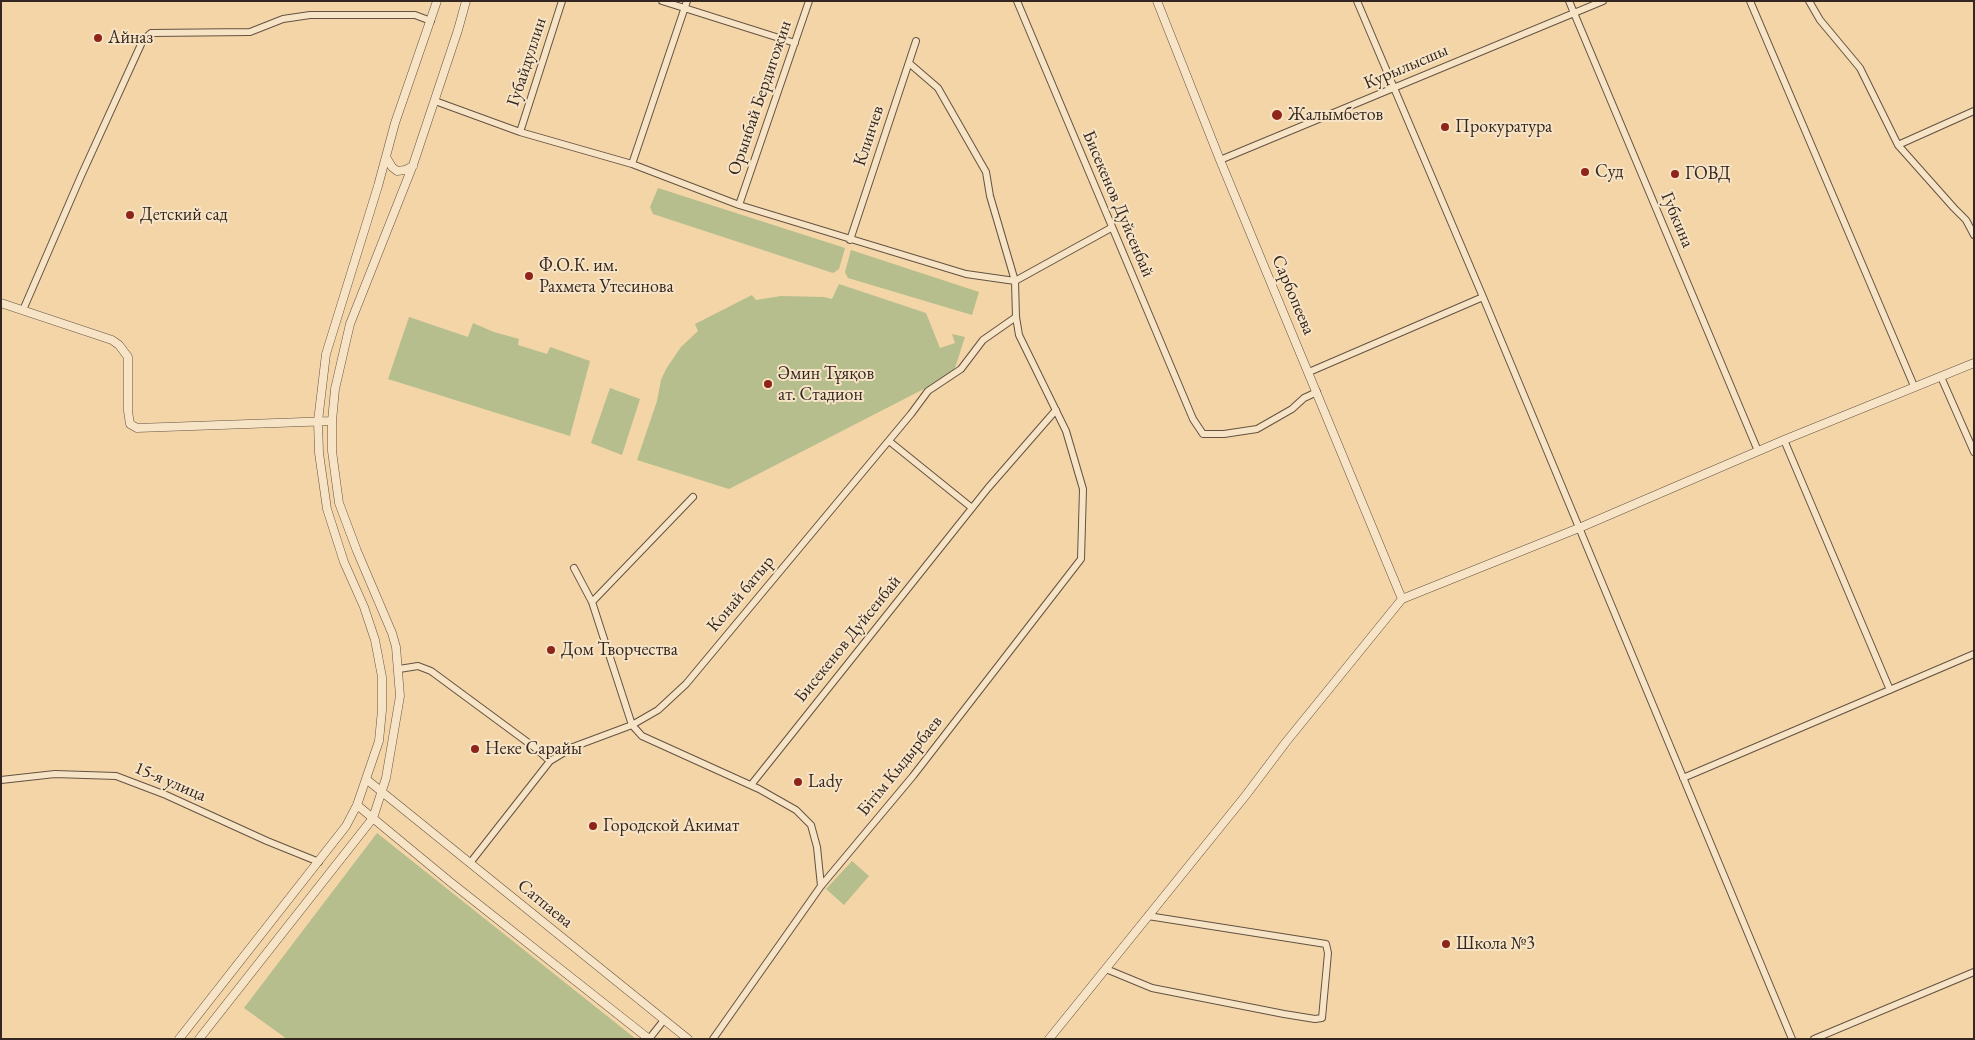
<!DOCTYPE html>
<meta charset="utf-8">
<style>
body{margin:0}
#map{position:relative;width:1975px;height:1040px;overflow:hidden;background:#f3d5a7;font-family:"EB Garamond",serif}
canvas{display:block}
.frame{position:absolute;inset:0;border:2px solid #342620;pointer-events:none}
</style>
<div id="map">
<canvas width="1975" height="1040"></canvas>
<div class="frame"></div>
</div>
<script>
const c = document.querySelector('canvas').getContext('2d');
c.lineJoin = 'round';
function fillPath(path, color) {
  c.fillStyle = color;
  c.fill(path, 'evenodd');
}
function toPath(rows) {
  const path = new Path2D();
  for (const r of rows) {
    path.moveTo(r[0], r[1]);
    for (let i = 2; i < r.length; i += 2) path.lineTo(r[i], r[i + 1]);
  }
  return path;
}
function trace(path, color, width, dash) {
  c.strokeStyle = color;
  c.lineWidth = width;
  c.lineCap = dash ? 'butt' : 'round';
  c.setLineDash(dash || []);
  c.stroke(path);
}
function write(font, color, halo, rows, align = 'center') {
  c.font = font + ' "EB Garamond",serif';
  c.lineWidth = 4;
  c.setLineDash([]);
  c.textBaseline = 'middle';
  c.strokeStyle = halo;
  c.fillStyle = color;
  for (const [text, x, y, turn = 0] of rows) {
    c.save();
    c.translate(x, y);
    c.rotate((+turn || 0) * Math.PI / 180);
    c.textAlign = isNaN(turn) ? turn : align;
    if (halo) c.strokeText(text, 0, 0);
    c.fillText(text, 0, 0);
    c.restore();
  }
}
fillPath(toPath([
 [658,188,845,248,839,269,833,273,653,214,650,207],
 [851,250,979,292,972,315,848,278,845,272],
 [839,284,926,313,940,348,955,343,952,334,965,337,953,374,729,489,637,460,657,401,661,380,666,369,681,347,698,331,695,324,752,295,756,300,781,296,824,297,832,299],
 [409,317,468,337,473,323,494,332,519,339,518,345,547,354,550,347,590,361,570,436,388,379],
 [610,388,640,399,622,455,591,443],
 [377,833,636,1039,287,1039,244,1008],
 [852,861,869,876,844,905,826,889]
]), '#b5be8c');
const minor = toPath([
 [662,1,795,43],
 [1017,1,1193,419,1203,434,1224,434,1257,429,1292,409,1304,398,1317,392],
 [1357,1,1483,297,1792,1039],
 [1569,1,1758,451],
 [1750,1,1914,386],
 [1809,1,1820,20,1860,68,1898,145,1954,208,1966,220,1974,235],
 [435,101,520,132,632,164,739,205,966,274,1015,281,1111,228],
 [520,132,562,1],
 [1898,145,1974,111],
 [1220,160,1603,1],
 [632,164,687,1],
 [739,205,809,1],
 [850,240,916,41],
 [23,310,81,176,143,40,151,33,250,32,283,19,310,15,415,15,431,21],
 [1309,372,1483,297],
 [1941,377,1974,452],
 [1784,440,1890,690],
 [889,441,972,508],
 [574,568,592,602,632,725,642,736,759,789,796,810,811,825,817,847,821,886],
 [592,602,693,497],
 [399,669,418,666,431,671,534,747,550,761],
 [1683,778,1974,654],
 [1,780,55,774,116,776,166,795,267,841,319,862],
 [751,785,988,488,1056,410],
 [470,863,550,761,573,747,632,725,658,710,686,684,911,414,928,391,961,369,983,340,1016,317],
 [1106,969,1152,988,1284,1014,1315,1019,1322,1018,1328,953,1326,944,1148,916],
 [649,1039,664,1020],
 [713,1039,821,886,913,776,1081,559,1083,489,1066,431,1019,335,1016,317,1015,281,990,196,986,172,938,88,909,63],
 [1814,1039,1974,972]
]);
const tertiary = toPath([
 [1157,1,1220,160,1402,599],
 [386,157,392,167,397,171,405,170,413,166],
 [1,303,112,340,119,345,128,357,128,411,130,424,137,428,332,421],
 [366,779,688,1039],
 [357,805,449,881,649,1039],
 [179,1039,346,826,357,805,379,741,382,710,382,677,375,640,364,607,344,562,327,509,319,453,318,421,326,354,378,186,395,123,437,1],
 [199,1039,373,818,386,778,400,696,396,647,392,633,357,551,339,503,332,451,332,421,335,389,350,324,413,165,458,30,466,1],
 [1049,1039,1246,795,1286,742,1402,599,1579,528,1784,440,1974,363]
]);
trace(minor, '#645242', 8);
trace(tertiary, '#645242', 9);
trace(minor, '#f7e4c6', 6);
trace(tertiary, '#f7e4c6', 8);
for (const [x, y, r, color] of [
 [98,38,5,"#8f2418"],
 [1277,115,6,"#8f2418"],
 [1445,127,5,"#8f2418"],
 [1585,172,5,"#8f2418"],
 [1675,174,5,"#8f2418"],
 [130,215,5,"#8f2418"],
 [529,276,5,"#8f2418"],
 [768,384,5,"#8f2418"],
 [551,650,5,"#8f2418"],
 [475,749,5,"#8f2418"],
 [798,782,5,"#8f2418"],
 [593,826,5,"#8f2418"],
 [1446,944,5,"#8f2418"]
]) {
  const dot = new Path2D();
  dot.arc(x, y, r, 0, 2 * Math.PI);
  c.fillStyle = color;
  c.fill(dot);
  trace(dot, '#f7e4c6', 2);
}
write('18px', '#342620', '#f7e4c6', [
 ["Айназ",108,38],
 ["Жалымбетов",1288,115],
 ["Прокуратура",1455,127],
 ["Суд",1595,172],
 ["ГОВД",1685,174],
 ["Детский сад",140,215],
 ["Ф.О.К. им.",539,266],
 ["Рахмета Утесинова",539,287],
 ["Әмин Тұяқов",778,374],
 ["ат. Стадион",778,395],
 ["Дом Творчества",561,650],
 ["Неке Сарайы",485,749],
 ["Lady",808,782],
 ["Городской Акимат",603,826],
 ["Школа №3",1456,944]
], 'left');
write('18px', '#342620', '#f7e4c6', [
 ["Губайдуллин",527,62,-72],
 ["Курылысшы",1406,67,-23],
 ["Орынбай Бердигожин",760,98,-71],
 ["Клинчев",869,136,-72],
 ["Бисекенов Дуйсенбай",1118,204,67],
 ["Губкина",1677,220,67],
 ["Сарбопеева",1293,295,67],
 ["Конай батыр",741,594,-50],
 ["Бисекенов Дуйсенбай",848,639,-51],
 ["Бiтiм Кыдырбаев",900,766,-51],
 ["15-я улица",170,782,23],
 ["Сатпаева",545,904,39]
]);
</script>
